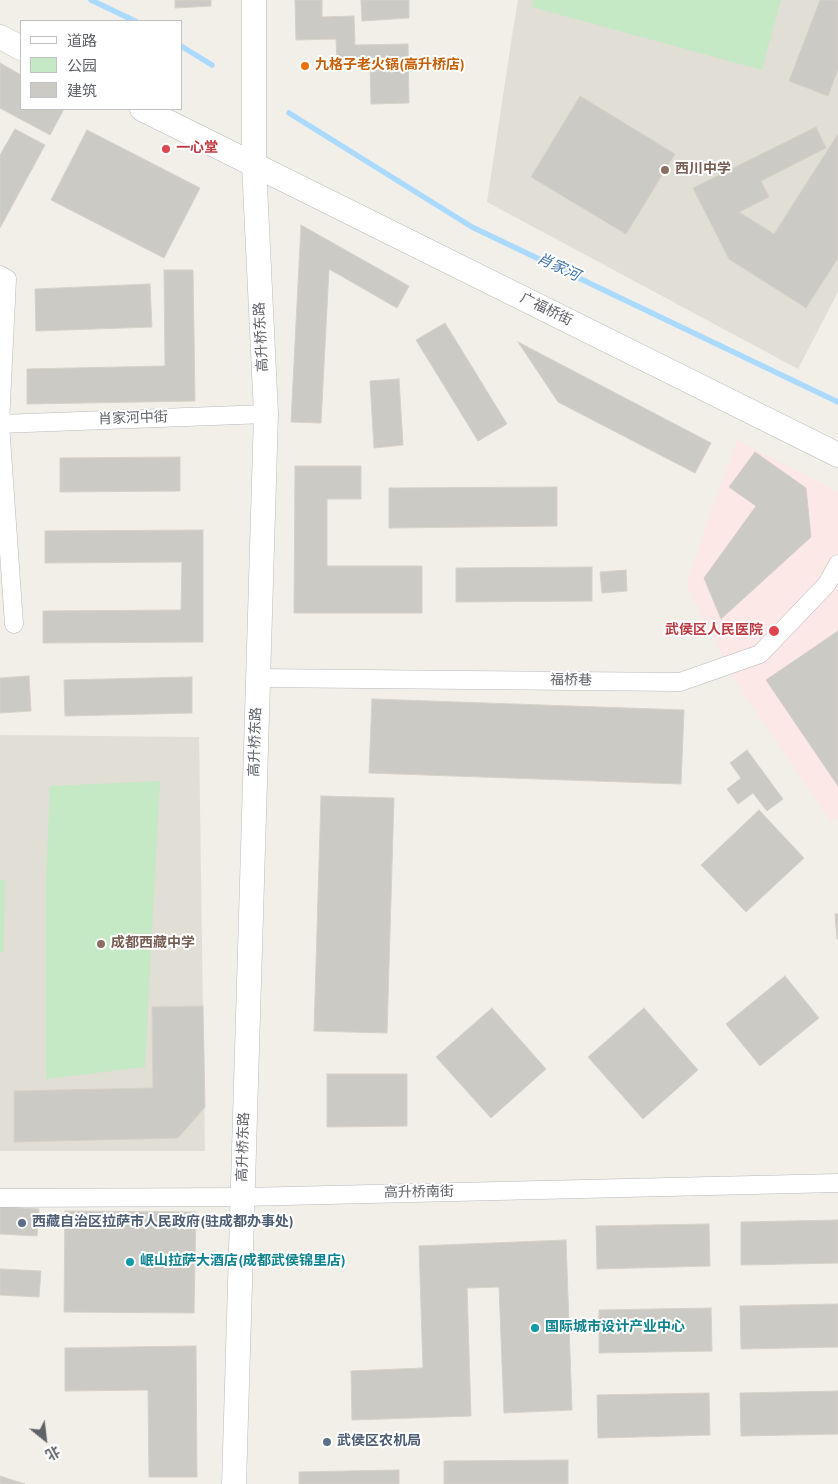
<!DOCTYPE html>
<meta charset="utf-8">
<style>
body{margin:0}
#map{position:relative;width:838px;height:1484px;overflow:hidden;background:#f1efe8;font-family:"Nunito Sans","Noto Sans SC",sans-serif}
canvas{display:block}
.legend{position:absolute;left:20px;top:20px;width:162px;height:90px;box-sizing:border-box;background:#fff;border:1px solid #bfc1c3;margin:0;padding:6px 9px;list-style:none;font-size:15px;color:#5f6368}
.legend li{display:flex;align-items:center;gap:10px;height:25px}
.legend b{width:25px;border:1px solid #bfc1c3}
.north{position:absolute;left:20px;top:1414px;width:50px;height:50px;-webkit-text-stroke:4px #fff;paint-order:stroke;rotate:151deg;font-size:14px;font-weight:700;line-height:20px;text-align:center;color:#5f6368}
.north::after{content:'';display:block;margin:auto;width:18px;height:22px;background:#5f6368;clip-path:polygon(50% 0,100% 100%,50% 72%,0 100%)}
</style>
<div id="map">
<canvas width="838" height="1484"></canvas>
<ul class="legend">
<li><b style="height:6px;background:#fff"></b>道路</li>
<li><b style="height:14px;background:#c5e8c5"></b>公园</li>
<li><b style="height:14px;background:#cccac5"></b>建筑</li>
</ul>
<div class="north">北</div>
</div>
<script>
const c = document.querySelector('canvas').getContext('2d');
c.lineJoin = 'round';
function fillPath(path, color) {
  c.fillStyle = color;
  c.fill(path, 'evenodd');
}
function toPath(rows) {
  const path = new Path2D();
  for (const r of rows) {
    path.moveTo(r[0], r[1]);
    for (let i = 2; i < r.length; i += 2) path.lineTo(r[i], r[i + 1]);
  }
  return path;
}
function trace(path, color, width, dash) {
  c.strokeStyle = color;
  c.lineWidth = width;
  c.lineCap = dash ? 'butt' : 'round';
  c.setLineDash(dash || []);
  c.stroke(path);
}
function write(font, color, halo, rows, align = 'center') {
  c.font = font + ' "Nunito Sans","Noto Sans SC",sans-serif';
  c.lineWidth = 4;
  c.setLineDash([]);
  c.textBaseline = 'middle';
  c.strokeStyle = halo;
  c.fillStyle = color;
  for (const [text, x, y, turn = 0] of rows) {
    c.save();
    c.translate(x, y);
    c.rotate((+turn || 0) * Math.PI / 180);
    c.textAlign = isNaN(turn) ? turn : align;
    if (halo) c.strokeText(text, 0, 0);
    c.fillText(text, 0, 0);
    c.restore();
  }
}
fillPath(toPath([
 [518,0,838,0,838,292,798,369,487,202,512,36],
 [0,735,199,737,205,1151,0,1151]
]), '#e1ded6');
fillPath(toPath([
 [737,440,838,492,838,817,831,822,734,679,686,584]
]), '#fce8e6');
fillPath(toPath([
 [534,0,781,0,762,70,532,7],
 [160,781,145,1067,46,1079,46,878,50,786],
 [0,880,5,880,4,952,0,952]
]), '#c5e8c5');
trace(toPath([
 [91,0,135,21],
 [181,46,212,65],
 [289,113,472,227,838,402]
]), '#aadaff', 5.5);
const building = toPath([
 [175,0,211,0,211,6,175,8,175,0],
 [295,0,322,0,322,17,354,16,355,45,408,44,409,103,371,104,370,63,337,64,336,39,296,40,295,0],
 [361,0,409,0,409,18,362,21,361,0],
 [820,0,838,0,838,69,828,96,789,81,820,0],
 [0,63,21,75,21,109,64,109,50,135,0,108,0,63],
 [580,96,675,154,626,234,531,177,580,96],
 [816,127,826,148,761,181,769,197,739,212,774,234,838,134,838,258,806,308,729,259,693,188,816,127],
 [15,129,45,145,0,228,0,155,15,129],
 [87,130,200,188,164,258,51,200,87,130],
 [301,225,409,286,397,308,329,269,321,423,291,422,301,225],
 [164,270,193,270,195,401,27,404,27,369,165,366,164,270],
 [150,284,152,327,36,331,35,289,150,284],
 [445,323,507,424,478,441,416,340,445,323],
 [518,342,711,443,695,473,558,402,518,342],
 [399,379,403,445,374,448,370,381,399,379],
 [755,452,806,488,811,537,721,619,704,578,756,506,729,487,755,452],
 [180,457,180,491,60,492,60,458,180,457],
 [295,466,361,466,361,499,327,499,327,566,422,566,422,613,294,613,295,466],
 [557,487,557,526,389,528,389,488,557,487],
 [203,530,203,642,43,643,43,611,181,610,182,562,45,563,45,531,203,530],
 [592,567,592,601,456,602,456,568,592,567],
 [626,570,627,591,602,593,600,572,626,570],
 [838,631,838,786,766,680,838,631],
 [29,676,31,711,0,713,0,678,29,676],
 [192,677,192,713,65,716,64,680,192,677],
 [372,699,684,710,681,784,369,773,372,699],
 [747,750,783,799,767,811,753,793,738,804,727,789,741,778,730,763,747,750],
 [321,796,394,798,387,1033,314,1031,321,796],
 [759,810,804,858,746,912,701,865,759,810],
 [835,914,838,914,838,939,837,939,835,914],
 [785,976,819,1018,760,1066,726,1024,785,976],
 [203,1006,205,1107,178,1138,14,1142,14,1091,153,1088,152,1007,203,1006],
 [492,1008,546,1069,491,1118,436,1057,492,1008],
 [644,1008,698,1070,643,1119,588,1057,644,1008],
 [327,1074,407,1074,407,1126,327,1127,327,1074],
 [0,1207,39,1209,37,1236,0,1234,0,1207],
 [65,1211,196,1212,194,1313,64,1312,65,1211],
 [838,1220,838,1263,741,1265,741,1222,838,1220],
 [709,1224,710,1266,597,1269,596,1226,709,1224],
 [566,1240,572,1410,504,1413,499,1287,467,1288,471,1416,352,1420,351,1371,423,1368,419,1246,566,1240],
 [0,1269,41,1271,39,1297,0,1295,0,1269],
 [838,1304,838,1347,741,1349,740,1306,838,1304],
 [711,1308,712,1351,599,1353,599,1310,711,1308],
 [196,1346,197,1477,149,1477,148,1390,65,1391,65,1348,196,1346],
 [838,1391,838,1434,741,1436,740,1393,838,1391],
 [709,1393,710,1435,598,1438,597,1395,709,1393],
 [568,1460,568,1484,444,1484,444,1461,568,1460],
 [399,1470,399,1484,299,1484,299,1472,399,1470],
 [0,1476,25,1484,0,1484,0,1476]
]);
fillPath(building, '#cccac5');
trace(building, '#d6d1c6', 1);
const street = toPath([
 [0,275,7,279,0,424,14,624],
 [0,424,266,414],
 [257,678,680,682,760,654,827,584,838,564],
 [0,1198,243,1197,838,1183]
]);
const secondary = toPath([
 [0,37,21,48],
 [142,109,838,455],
 [234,1484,266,414,254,165,254,0]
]);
trace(street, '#b5b8bc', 19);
trace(secondary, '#b6babf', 25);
trace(street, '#fff', 18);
trace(secondary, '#fff', 24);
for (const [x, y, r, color] of [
 [305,66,5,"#e8710a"],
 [166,149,5,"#e0444e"],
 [665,170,5,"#8d6e63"],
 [774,631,6,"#e0444e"],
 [101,944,5,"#8d6e63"],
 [22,1223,5,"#5c6f8a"],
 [130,1262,5,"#0f9aa8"],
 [535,1328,5,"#0f9aa8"],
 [327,1442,5,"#5c6f8a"]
]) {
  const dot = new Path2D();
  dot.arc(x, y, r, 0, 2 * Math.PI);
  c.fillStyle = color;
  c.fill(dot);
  trace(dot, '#fff', 2);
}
write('bold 14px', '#c56008', '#fff', [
 ["九格子老火锅(高升桥店)",315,66]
], 'left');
write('bold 14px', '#be3a42', '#fff', [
 ["一心堂",176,149],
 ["武侯区人民医院",763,631,"right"]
], 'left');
write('bold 14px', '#785e54', '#fff', [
 ["西川中学",675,170],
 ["成都西藏中学",111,944]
], 'left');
write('14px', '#5f6368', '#fff', [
 ["广福桥街",546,310,26],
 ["高升桥东路",262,337,-93],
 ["肖家河中街",133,419,-2],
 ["福桥巷",571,681,1],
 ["高升桥东路",256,742,-88],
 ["高升桥东路",244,1147,-88],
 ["高升桥南街",419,1193,-1]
]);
write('bold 14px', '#4e5e75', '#fff', [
 ["西藏自治区拉萨市人民政府(驻成都办事处)",32,1223],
 ["武侯区农机局",337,1442]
], 'left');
write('bold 14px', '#0d838f', '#fff', [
 ["岷山拉萨大酒店(成都武侯锦里店)",140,1262],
 ["国际城市设计产业中心",545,1328]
], 'left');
write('italic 15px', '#4174aa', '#fff', [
 ["肖家河",558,268,25]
]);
</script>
